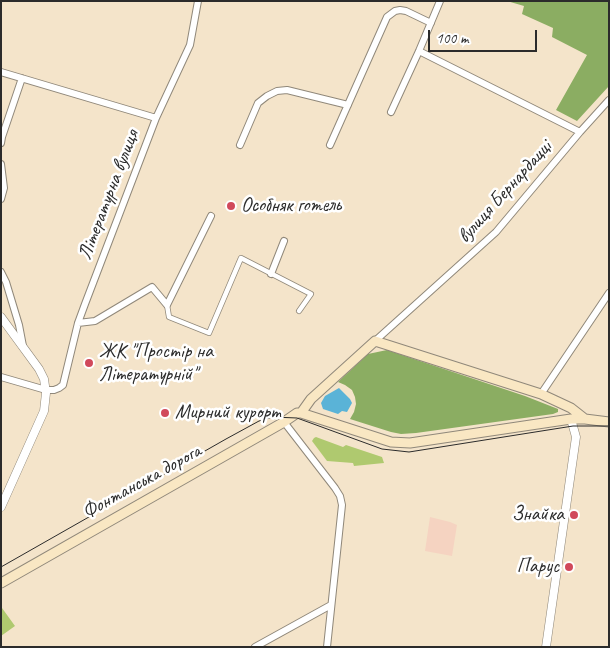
<!DOCTYPE html>
<meta charset="utf-8">
<style>
body{margin:0}
#map{position:relative;width:610px;height:648px;overflow:hidden;background:#f4e4ca;font-family:Caveat,sans-serif}
canvas{display:block}
.frame{position:absolute;inset:0;border:2px solid #2b2b2b;pointer-events:none}
.scale{position:absolute;left:428px;top:30px;width:109px;height:22px;box-sizing:border-box;border:2px solid #2b2b2b;border-top:0;padding-left:6px;font-size:15px;line-height:18px;white-space:nowrap;color:#2b2b2b;-webkit-text-stroke:4px #fff;paint-order:stroke}
</style>
<div id="map">
<canvas width="610" height="648"></canvas>
<div class="frame"></div>
<div class="scale">100 m</div>
</div>
<script>
const c = document.querySelector('canvas').getContext('2d');
c.lineJoin = 'round';
function fillPath(path, color) {
  c.fillStyle = color;
  c.fill(path, 'evenodd');
}
function toPath(rows) {
  const path = new Path2D();
  for (const r of rows) {
    path.moveTo(r[0], r[1]);
    for (let i = 2; i < r.length; i += 2) path.lineTo(r[i], r[i + 1]);
  }
  return path;
}
function trace(path, color, width, dash) {
  c.strokeStyle = color;
  c.lineWidth = width;
  c.lineCap = dash ? 'butt' : 'round';
  c.setLineDash(dash || []);
  c.stroke(path);
}
function write(font, color, halo, rows, align = 'center') {
  c.font = font + ' Caveat,sans-serif';
  c.lineWidth = 5;
  c.setLineDash([]);
  c.textBaseline = 'middle';
  c.strokeStyle = halo;
  c.fillStyle = color;
  for (const [text, x, y, turn = 0] of rows) {
    c.save();
    c.translate(x, y);
    c.rotate((+turn || 0) * Math.PI / 180);
    c.textAlign = isNaN(turn) ? turn : align;
    if (halo) c.strokeText(text, 0, 0);
    c.fillText(text, 0, 0);
    c.restore();
  }
}
fillPath(toPath([
 [430,517,450,522,457,525,452,556,425,551]
]), '#f5d3c1');
fillPath(toPath([
 [316,437,343,447,346,445,382,457,384,463,354,466,353,463,327,461,312,441,314,438],
 [2,608,15,626,1,636,1,609]
]), '#afc96f');
fillPath(toPath([
 [507,1,609,1,609,86,577,121,556,110,587,55,552,37,553,28,522,14,524,6],
 [387,350,525,396,558,409,558,412,553,414,416,433,401,434,391,432,350,419,354,412,356,404,355,397,352,390,345,385,338,382,368,354]
]), '#8bad62');
fillPath(toPath([
 [339,388,350,399,352,403,347,412,342,411,338,414,323,409,321,403,325,396]
]), '#5ab3d7');
const pedestrian = toPath([
 [167,305,169,317,209,333,241,258,311,294,299,311]
]);
const minor = toPath([
 [419,51,580,132],
 [1,72,156,118],
 [391,112,419,51,440,1],
 [1,143,2,137,22,78],
 [240,145,258,103,267,96,277,91,287,90,348,105],
 [330,145,387,17,395,11,400,10,406,11,431,23],
 [1,164,4,188,1,199],
 [1,272,6,282,19,325,23,346],
 [271,274,284,241],
 [78,323,95,321,152,287,167,305,211,216],
 [375,341,496,232,580,132,609,100],
 [1,377,46,390,54,390,59,388,63,385,78,323,85,304,156,118,190,45,198,1],
 [541,394,609,293],
 [284,422,335,488,340,496,342,505,327,647],
 [255,647,331,605]
]);
const tertiary = toPath([
 [1,317,39,369,44,379,46,393,44,411,1,507],
 [546,647,576,437,571,419]
]);
const secondary = toPath([
 [301,413,391,442,410,443,571,419,585,419,609,422],
 [1,583,284,422,297,413,301,413,311,399,375,341,541,394,571,408,585,419]
]);
trace(pedestrian, '#90887a', 6);
trace(minor, '#90887a', 8);
trace(tertiary, '#90887a', 9);
trace(secondary, '#90887a', 11);
trace(pedestrian, '#fff', 4.5);
trace(minor, '#fff', 6);
trace(tertiary, '#fff', 8);
trace(secondary, '#f9e7c3', 9);
trace(toPath([
 [1,567,226,439,259,421,273,417,297,418,382,449,409,452,573,426,609,426]
]), '#2b2b2b', 1);
for (const [x, y, r, color] of [
 [231,206,5,"#d1495b"],
 [89,363,5,"#d1495b"],
 [165,413,5,"#d1495b"],
 [574,515,5,"#d1495b"],
 [569,567,5,"#d1495b"]
]) {
  const dot = new Path2D();
  dot.arc(x, y, r, 0, 2 * Math.PI);
  c.fillStyle = color;
  c.fill(dot);
  trace(dot, '#fff', 2);
}
write('20px', '#2b2b2b', '#fff', [
 ["вулиця Бернардацці",505,192,-48],
 ["Літературна вулиця",109,195,-69],
 ["Фонтанська дорога",142,482,-29]
]);
write('20px', '#2b2b2b', '#fff', [
 ["Особняк готель",241,206],
 ["ЖК \"Простір на",99,352],
 ["Літературній\"",99,375],
 ["Мирний курорт",175,413],
 ["Знайка",564,515,"right"],
 ["Парус",559,567,"right"]
], 'left');
</script>
